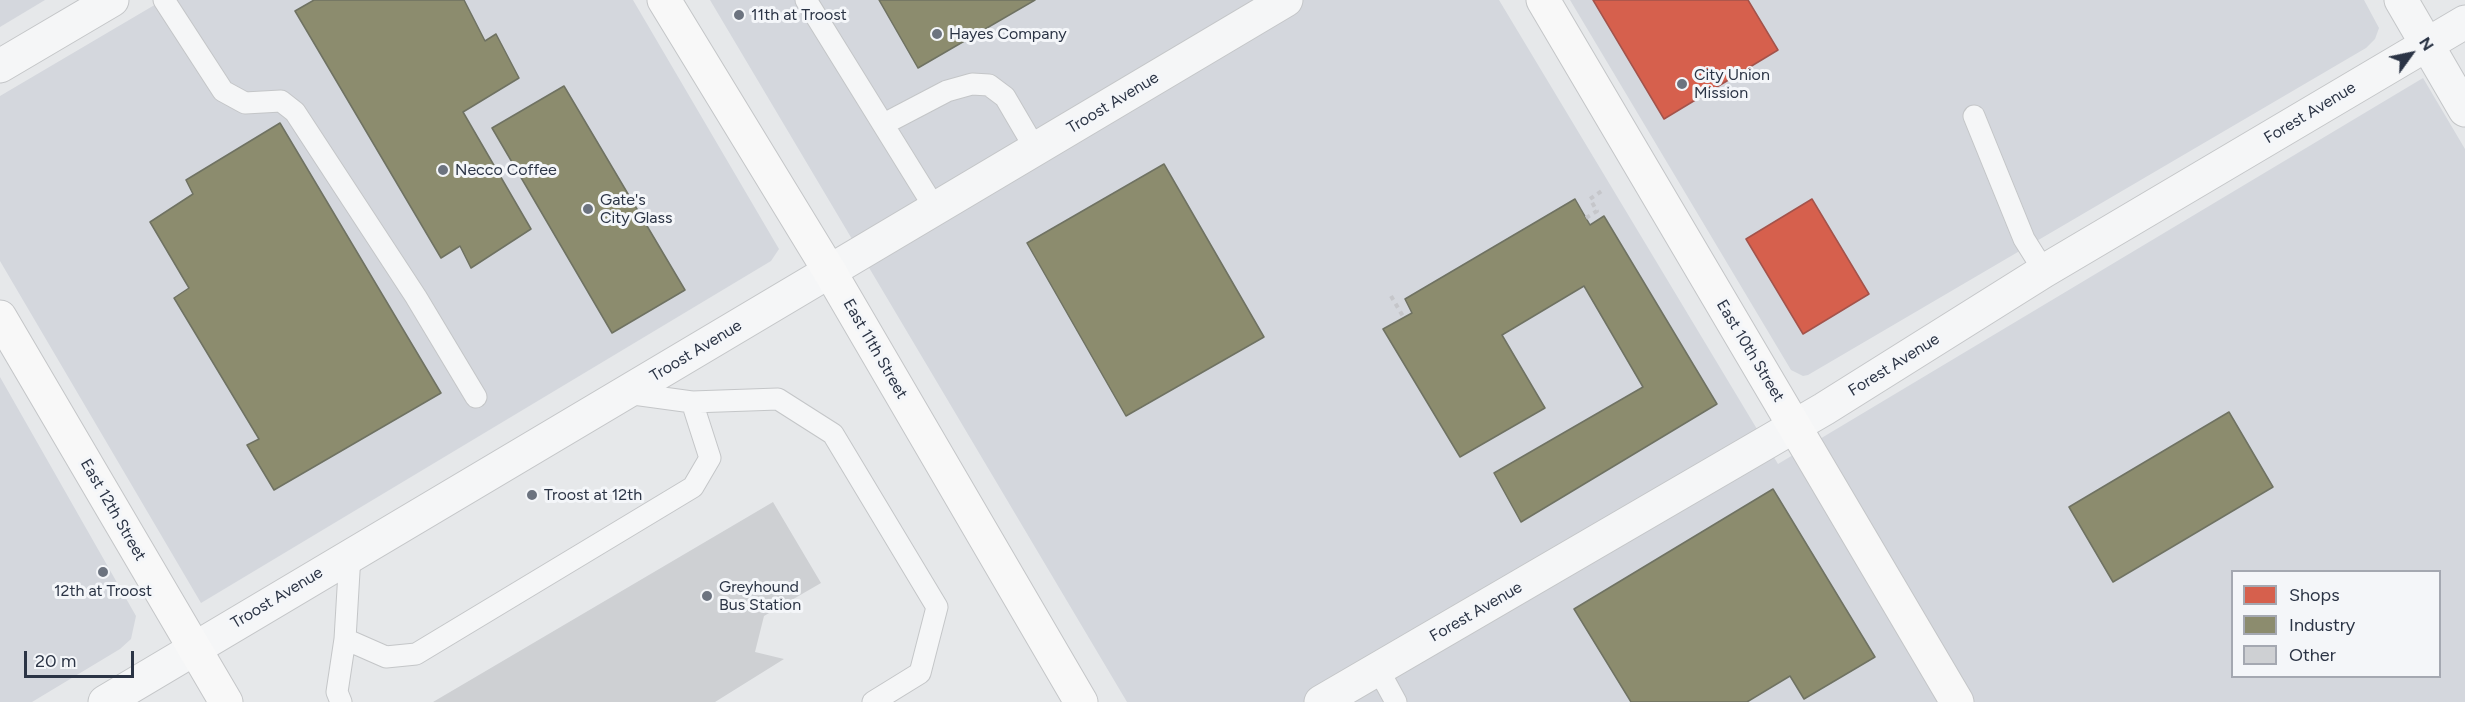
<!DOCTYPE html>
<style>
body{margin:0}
#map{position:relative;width:2465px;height:702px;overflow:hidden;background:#e6e8ea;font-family:Figtree,sans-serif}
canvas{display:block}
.legend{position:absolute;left:2231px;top:570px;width:210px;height:108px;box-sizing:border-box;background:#f4f6f9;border:2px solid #a4a8b1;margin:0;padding:8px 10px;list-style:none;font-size:18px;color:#2b3445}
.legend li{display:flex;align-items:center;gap:12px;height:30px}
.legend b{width:30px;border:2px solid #a4a8b1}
.north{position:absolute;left:2381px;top:24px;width:60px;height:60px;-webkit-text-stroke:4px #f4f6f9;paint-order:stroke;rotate:57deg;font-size:16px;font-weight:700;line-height:24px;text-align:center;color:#2b3445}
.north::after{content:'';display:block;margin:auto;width:21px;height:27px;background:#2b3445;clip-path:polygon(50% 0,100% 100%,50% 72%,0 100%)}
.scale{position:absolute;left:24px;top:651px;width:110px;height:27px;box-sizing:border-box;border:3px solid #2b3445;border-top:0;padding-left:8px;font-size:18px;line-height:21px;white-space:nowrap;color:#2b3445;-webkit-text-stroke:4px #f4f6f9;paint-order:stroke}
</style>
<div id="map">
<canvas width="2465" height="702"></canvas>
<ul class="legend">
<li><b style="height:16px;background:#d6604d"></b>Shops</li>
<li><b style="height:16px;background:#8c8c6e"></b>Industry</li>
<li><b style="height:16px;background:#ced0d3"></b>Other</li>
</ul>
<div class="north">N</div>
<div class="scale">20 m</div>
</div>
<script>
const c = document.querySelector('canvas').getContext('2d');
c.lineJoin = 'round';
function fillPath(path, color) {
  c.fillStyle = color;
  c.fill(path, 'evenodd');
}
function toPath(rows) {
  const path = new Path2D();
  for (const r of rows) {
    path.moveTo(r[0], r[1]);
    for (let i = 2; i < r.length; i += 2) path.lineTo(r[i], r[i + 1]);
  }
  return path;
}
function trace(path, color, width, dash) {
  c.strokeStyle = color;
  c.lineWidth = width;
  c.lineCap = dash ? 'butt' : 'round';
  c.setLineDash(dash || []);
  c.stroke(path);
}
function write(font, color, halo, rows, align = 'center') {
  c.font = font + ' Figtree,sans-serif';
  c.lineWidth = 6;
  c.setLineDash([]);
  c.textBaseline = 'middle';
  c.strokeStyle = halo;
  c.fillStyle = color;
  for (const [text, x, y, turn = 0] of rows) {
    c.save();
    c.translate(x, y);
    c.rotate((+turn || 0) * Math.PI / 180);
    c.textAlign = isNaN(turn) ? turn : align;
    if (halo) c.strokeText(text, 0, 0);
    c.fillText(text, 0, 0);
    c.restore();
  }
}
fillPath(toPath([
 [0,0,45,0,0,27],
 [163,0,633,0,779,249,771,261,201,603,0,261,0,96],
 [710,0,1499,0,1778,464,2423,78,2465,149,2465,702,1127,702],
 [2232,572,2440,572,2440,676,2232,676],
 [1570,0,2364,0,2379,28,2375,39,2366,48,1808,375,1803,376,1791,370],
 [0,377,136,616,131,639,120,649,32,702,0,702]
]), '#d4d7dd');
const shops = toPath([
 [1593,0,1748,0,1778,50,1664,119,1593,0],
 [1812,199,1869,294,1803,334,1746,239,1812,199]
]);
fillPath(shops, '#d6604d');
trace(shops, '#a3534b', 1.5);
const industry = toPath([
 [314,0,464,0,485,41,496,34,519,78,463,112,531,229,471,268,460,246,441,258,295,11,314,0],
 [879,0,1035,0,918,68,879,0],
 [564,86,685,290,612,333,492,128,564,86],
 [280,123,441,393,274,490,247,445,259,439,174,298,189,288,150,222,193,194,186,180,280,123],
 [1164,164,1264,337,1126,416,1027,243,1164,164],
 [1575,199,1590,225,1604,216,1717,404,1521,522,1494,473,1643,387,1584,286,1502,335,1545,408,1460,457,1383,329,1412,313,1405,299,1575,199],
 [2229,412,2273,487,2113,582,2069,507,2229,412],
 [1773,489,1875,657,1804,699,1790,676,1747,702,1631,702,1574,609,1773,489]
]);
fillPath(industry, '#8c8c6e');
trace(industry, '#6f7262', 1.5);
fillPath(toPath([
 [773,502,821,583,764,616,755,652,784,659,715,702,433,702]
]), '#ced0d3');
const service = toPath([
 [164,0,223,91,245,103,281,101,295,112,416,297,476,397],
 [806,0,936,210],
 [1974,116,2024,239,2044,271],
 [884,124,947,91,972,84,989,85,1005,97,1036,150],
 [626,393,692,402,778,399,833,434,937,607,920,673,873,702],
 [345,639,386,657,416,654,693,487,710,458,692,402],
 [1378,669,1396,702],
 [341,702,337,692,345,639,350,555]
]);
const minor = toPath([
 [1321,702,1824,409,2044,271,2465,22]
]);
const tertiary = toPath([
 [2401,0,2465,110],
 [0,66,112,0],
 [105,702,1286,0]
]);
const secondary = toPath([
 [664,0,830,272,1081,702],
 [1543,0,1957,702],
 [0,317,226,702]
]);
trace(service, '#c4c6c8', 23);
trace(minor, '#c4c6c8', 35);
trace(tertiary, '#c4c6c8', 35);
trace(secondary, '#c4c6c8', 35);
trace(toPath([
 [1586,218,1597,211,1590,199,1603,190],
 [1391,296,1404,318]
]), '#c5c6ca', 4, [4.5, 4.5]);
trace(service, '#f5f6f7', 21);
trace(minor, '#f5f6f7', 33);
trace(tertiary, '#f5f6f7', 33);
trace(secondary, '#f8f8f8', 33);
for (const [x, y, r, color] of [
 [739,15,6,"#6c737f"],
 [937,34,6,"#6c737f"],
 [1682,84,6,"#6c737f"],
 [443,170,6,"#6c737f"],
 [588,209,6,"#6c737f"],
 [532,495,6,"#6c737f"],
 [103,572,6,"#6c737f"],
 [707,596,6,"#6c737f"]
]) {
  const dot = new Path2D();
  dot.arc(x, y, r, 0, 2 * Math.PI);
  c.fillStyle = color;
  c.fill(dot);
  trace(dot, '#f4f6f9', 2);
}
write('16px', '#2b3445', '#f4f6f9', [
 ["11th at Troost",751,15],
 ["Hayes Company",949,34],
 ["City Union",1694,75],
 ["Mission",1694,93],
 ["Necco Coffee",455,170],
 ["Gate's",600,200],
 ["City Glass",600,218],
 ["Troost at 12th",544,495],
 ["Greyhound",719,587],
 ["Bus Station",719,605],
 ["12th at Troost",103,591,"center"]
], 'left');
write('16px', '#2b3445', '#f4f6f9', [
 ["Troost Avenue",1113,103,-31],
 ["Forest Avenue",2310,113,-31],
 ["East 11th Street",875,349,60],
 ["Troost Avenue",696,351,-31],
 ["East 10th Street",1750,351,59],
 ["Forest Avenue",1894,365,-32],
 ["East 12th Street",113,510,60],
 ["Troost Avenue",277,598,-31],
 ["Forest Avenue",1476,612,-30]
]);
</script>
